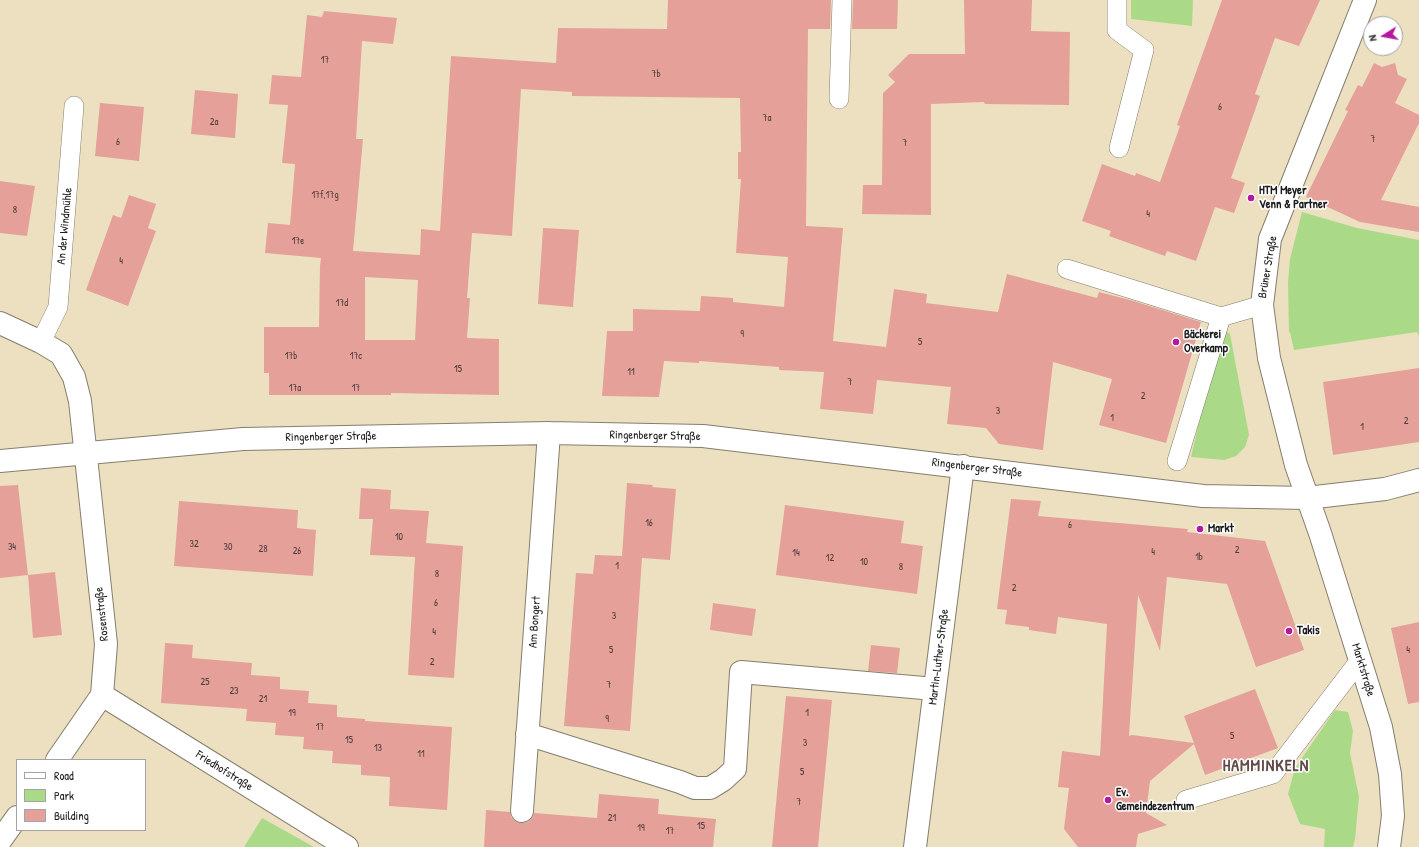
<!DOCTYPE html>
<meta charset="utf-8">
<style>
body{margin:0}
#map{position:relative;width:1419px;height:847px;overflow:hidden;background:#ede0c0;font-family:"Patrick Hand",sans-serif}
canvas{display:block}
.legend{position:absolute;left:16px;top:759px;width:130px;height:72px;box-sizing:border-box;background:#fff;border:1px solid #a4a4a4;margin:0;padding:5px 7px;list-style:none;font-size:12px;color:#1c1c1c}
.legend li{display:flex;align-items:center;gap:8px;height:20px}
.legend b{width:20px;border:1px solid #a4a4a4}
.north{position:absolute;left:1363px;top:16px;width:40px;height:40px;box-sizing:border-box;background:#fff;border:1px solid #a4a4a4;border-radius:50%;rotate:259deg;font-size:11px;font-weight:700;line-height:16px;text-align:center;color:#1c1c1c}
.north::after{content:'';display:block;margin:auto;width:14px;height:18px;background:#b5179e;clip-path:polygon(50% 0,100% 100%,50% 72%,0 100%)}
</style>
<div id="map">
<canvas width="1419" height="847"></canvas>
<ul class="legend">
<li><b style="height:5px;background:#fff"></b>Road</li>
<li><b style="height:11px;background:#aada87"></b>Park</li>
<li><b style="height:11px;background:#e4a099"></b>Building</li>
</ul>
<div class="north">N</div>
</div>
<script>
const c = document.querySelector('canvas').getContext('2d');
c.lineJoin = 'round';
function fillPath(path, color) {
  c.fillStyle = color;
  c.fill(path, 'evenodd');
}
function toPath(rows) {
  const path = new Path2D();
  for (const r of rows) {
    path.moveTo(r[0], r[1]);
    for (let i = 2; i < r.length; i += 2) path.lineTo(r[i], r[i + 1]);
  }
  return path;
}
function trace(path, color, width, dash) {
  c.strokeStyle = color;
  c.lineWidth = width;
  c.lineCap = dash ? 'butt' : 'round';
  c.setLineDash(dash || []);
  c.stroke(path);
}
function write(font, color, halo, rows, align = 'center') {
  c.font = font + ' "Patrick Hand",sans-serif';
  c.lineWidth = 3;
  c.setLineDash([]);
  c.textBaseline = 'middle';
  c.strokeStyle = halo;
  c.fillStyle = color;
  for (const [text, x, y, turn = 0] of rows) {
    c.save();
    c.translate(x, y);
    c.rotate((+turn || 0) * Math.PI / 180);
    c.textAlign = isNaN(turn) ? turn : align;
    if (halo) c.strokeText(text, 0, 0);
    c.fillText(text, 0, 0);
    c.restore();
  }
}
fillPath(toPath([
 [1131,0,1193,0,1192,26,1131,19],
 [1302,212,1357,228,1419,240,1419,336,1417,332,1294,350,1290,332,1289,332,1288,283,1290,259],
 [1225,330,1230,334,1249,435,1245,447,1236,456,1224,460,1191,457,1220,333],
 [1335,710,1348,712,1353,731,1350,753,1359,797,1355,839,1353,847,1324,847,1325,829,1300,824,1288,794,1295,768],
 [262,818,314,847,244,847]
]), '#aada87');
fillPath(toPath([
 [668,0,831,0,830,29,808,29,806,226,843,228,833,341,886,347,894,289,927,294,926,303,998,312,1007,274,1097,298,1099,292,1130,300,1201,322,1166,443,1099,425,1112,379,1053,362,1043,450,999,444,986,428,947,424,951,387,877,380,873,414,820,409,824,372,779,370,779,367,699,361,699,363,664,361,659,397,602,396,607,331,633,331,633,309,700,311,701,296,733,298,733,302,784,307,788,257,736,253,741,179,738,179,738,152,741,152,740,98,572,96,572,92,521,89,512,236,472,233,467,298,470,298,467,338,499,339,499,395,391,393,391,395,269,395,269,373,264,373,264,327,319,327,320,266,321,258,265,253,268,223,290,225,295,164,282,163,288,105,269,104,272,75,301,77,307,15,322,17,324,11,397,18,393,44,362,41,356,139,363,139,353,251,420,255,421,229,440,231,451,56,556,63,558,28,667,29],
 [365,277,418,280,415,340,365,340],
 [853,0,898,0,897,29,852,29],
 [964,0,1032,0,1031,31,1070,32,1069,105,985,104,984,102,931,104,931,215,862,214,863,185,882,185,883,93,895,82,888,75,909,54,965,54],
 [1222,0,1320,0,1299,46,1275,38,1255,94,1260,96,1231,178,1245,183,1234,213,1215,207,1196,261,1167,251,1165,256,1109,236,1111,231,1082,221,1102,164,1135,176,1136,173,1160,182,1180,126,1177,125],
 [1374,63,1382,67,1395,63,1398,75,1407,79,1395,103,1419,115,1419,123,1381,200,1419,207,1419,232,1360,222,1306,197,1348,111,1345,110,1358,85,1362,87],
 [195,90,238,94,235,138,191,134],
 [100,103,144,107,139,161,95,156],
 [0,181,35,186,27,236,0,233],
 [129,195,156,204,148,228,156,231,128,306,86,290,113,215,121,218],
 [543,228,579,230,573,307,538,304],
 [1419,368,1419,442,1333,455,1323,382],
 [627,483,653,485,652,487,676,489,670,560,642,558,630,731,564,726,576,573,593,574,595,555,622,556],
 [18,485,28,575,0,578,0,486],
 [361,488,391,490,390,509,429,511,426,543,463,546,454,678,408,675,415,557,370,555,373,519,359,519],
 [1011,499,1041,501,1038,516,1188,529,1187,532,1265,541,1304,650,1256,667,1227,584,1167,577,1160,651,1138,595,1129,736,1132,735,1194,743,1184,716,1255,689,1278,748,1205,775,1194,744,1150,781,1146,813,1167,825,1138,834,1136,847,1078,847,1064,829,1069,788,1058,787,1062,751,1100,756,1107,624,1058,617,1056,634,1029,630,1029,627,1005,624,1007,610,997,609],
 [179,501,298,510,297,528,316,530,313,576,174,566],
 [785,505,904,521,901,543,923,546,917,594,776,575],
 [55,572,62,635,33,638,28,575],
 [713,603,756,609,752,636,710,630],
 [1419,622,1419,702,1408,704,1391,628],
 [165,643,193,645,192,658,252,663,251,675,280,677,280,689,309,691,308,703,337,705,337,717,365,719,365,721,452,727,447,810,389,806,390,777,361,775,361,765,332,763,333,751,303,749,304,737,275,735,276,723,246,721,247,709,161,703],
 [871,645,900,648,897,673,868,671],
 [786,696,832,700,818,847,772,847],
 [599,794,659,799,658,814,716,819,713,847,484,847,486,810,510,812,511,817,515,821,521,823,528,822,532,818,534,813,597,818]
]), '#e4a099');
const service = toPath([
 [1117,0,1117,30,1144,50,1119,148],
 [839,99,842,0],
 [1067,269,1221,317,1262,305],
 [41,342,58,307,74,106],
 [1177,461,1221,317],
 [1186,800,1273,774,1360,660]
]);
const minor = toPath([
 [1365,0,1270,239,1262,305,1269,358,1296,465,1320,533,1381,727,1390,774,1393,816,1389,847],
 [0,323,41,342,61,354,74,377,80,401,106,644,102,695,57,760],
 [0,461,243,439,549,433,703,436,1203,496,1307,498,1385,489,1419,480],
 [102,695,347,847],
 [527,734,680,782,695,788,710,788,723,780,735,769,741,672,935,689],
 [522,811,549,433],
 [0,841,17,817],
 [915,847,963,466]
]);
trace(service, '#847e6e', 20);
trace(minor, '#847e6e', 24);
trace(service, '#fff', 19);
trace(minor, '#fff', 22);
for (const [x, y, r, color] of [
 [1251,198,4,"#b5179e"],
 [1176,342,4,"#b5179e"],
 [1200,529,4,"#b5179e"],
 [1289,631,4,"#b5179e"],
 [1108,800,4,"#b5179e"]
]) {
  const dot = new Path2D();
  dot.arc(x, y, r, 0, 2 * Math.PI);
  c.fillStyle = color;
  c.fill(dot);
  trace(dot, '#fff', 1.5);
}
write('10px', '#4e3d3b', null, [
 ["17",325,60],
 ["7b",656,74],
 ["6",1220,107],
 ["7a",767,118],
 ["2a",214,122],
 ["7",1373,139],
 ["6",118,142],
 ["7",905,143],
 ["17f,17g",325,195],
 ["8",15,210],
 ["4",1148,214],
 ["17e",298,241],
 ["4",121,261],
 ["17d",342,303],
 ["9",742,334],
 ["5",920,342],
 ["17b",291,356],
 ["17c",356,356],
 ["15",458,369],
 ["11",631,372],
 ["7",850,382],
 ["17a",295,388],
 ["17",356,388],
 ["2",1143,396],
 ["3",998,411],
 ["1",1112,418],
 ["2",1406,421],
 ["1",1362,427],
 ["16",649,523],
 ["6",1070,525],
 ["10",399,537],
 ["32",194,544],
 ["34",12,547],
 ["30",228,547],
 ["28",263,549],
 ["2",1237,550],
 ["26",297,551],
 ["4",1153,552],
 ["14",796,553],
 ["1b",1199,557],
 ["12",830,558],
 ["10",864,562],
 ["1",617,566],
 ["8",901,567],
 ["8",437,574],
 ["2",1014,588],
 ["6",436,603],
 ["3",614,616],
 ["4",434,632],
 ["5",611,650],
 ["4",1408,650],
 ["2",432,662],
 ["25",205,682],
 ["7",609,685],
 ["23",234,691],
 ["21",263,699],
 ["19",292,713],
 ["1",807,713],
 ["9",607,719],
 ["17",320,727],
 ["5",1232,736],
 ["15",349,740],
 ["3",805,743],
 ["13",378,748],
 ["11",421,754],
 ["5",802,772],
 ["7",799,802],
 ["21",612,818],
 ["15",701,826],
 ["19",641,828],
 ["17",670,831]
]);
write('bold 12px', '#1c1c1c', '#fff', [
 ["HTM Meyer",1259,191],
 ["Venn & Partner",1259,205],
 ["Bäckerei",1184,335],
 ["Overkamp",1184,349],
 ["Markt",1208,529],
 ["Takis",1297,631],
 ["Ev.",1116,793],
 ["Gemeindezentrum",1116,807]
], 'left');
write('12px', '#1c1c1c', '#fff', [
 ["An der Windmühle",65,226,-85],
 ["Brüner Straße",1268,267,-80],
 ["Ringenberger Straße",655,436,1],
 ["Ringenberger Straße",331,437,-1],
 ["Ringenberger Straße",977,468,7],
 ["Rosenstraße",102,614,-96],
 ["Am Bongert",535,622,-86],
 ["Martin-Luther-Straße",939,657,-83],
 ["Marktstraße",1363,670,73],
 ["Friedhofstraße",224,771,32]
]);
c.letterSpacing = '1px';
write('bold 16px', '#624a48', '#fff', [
 ["HAMMINKELN",1266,767]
]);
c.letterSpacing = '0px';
</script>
